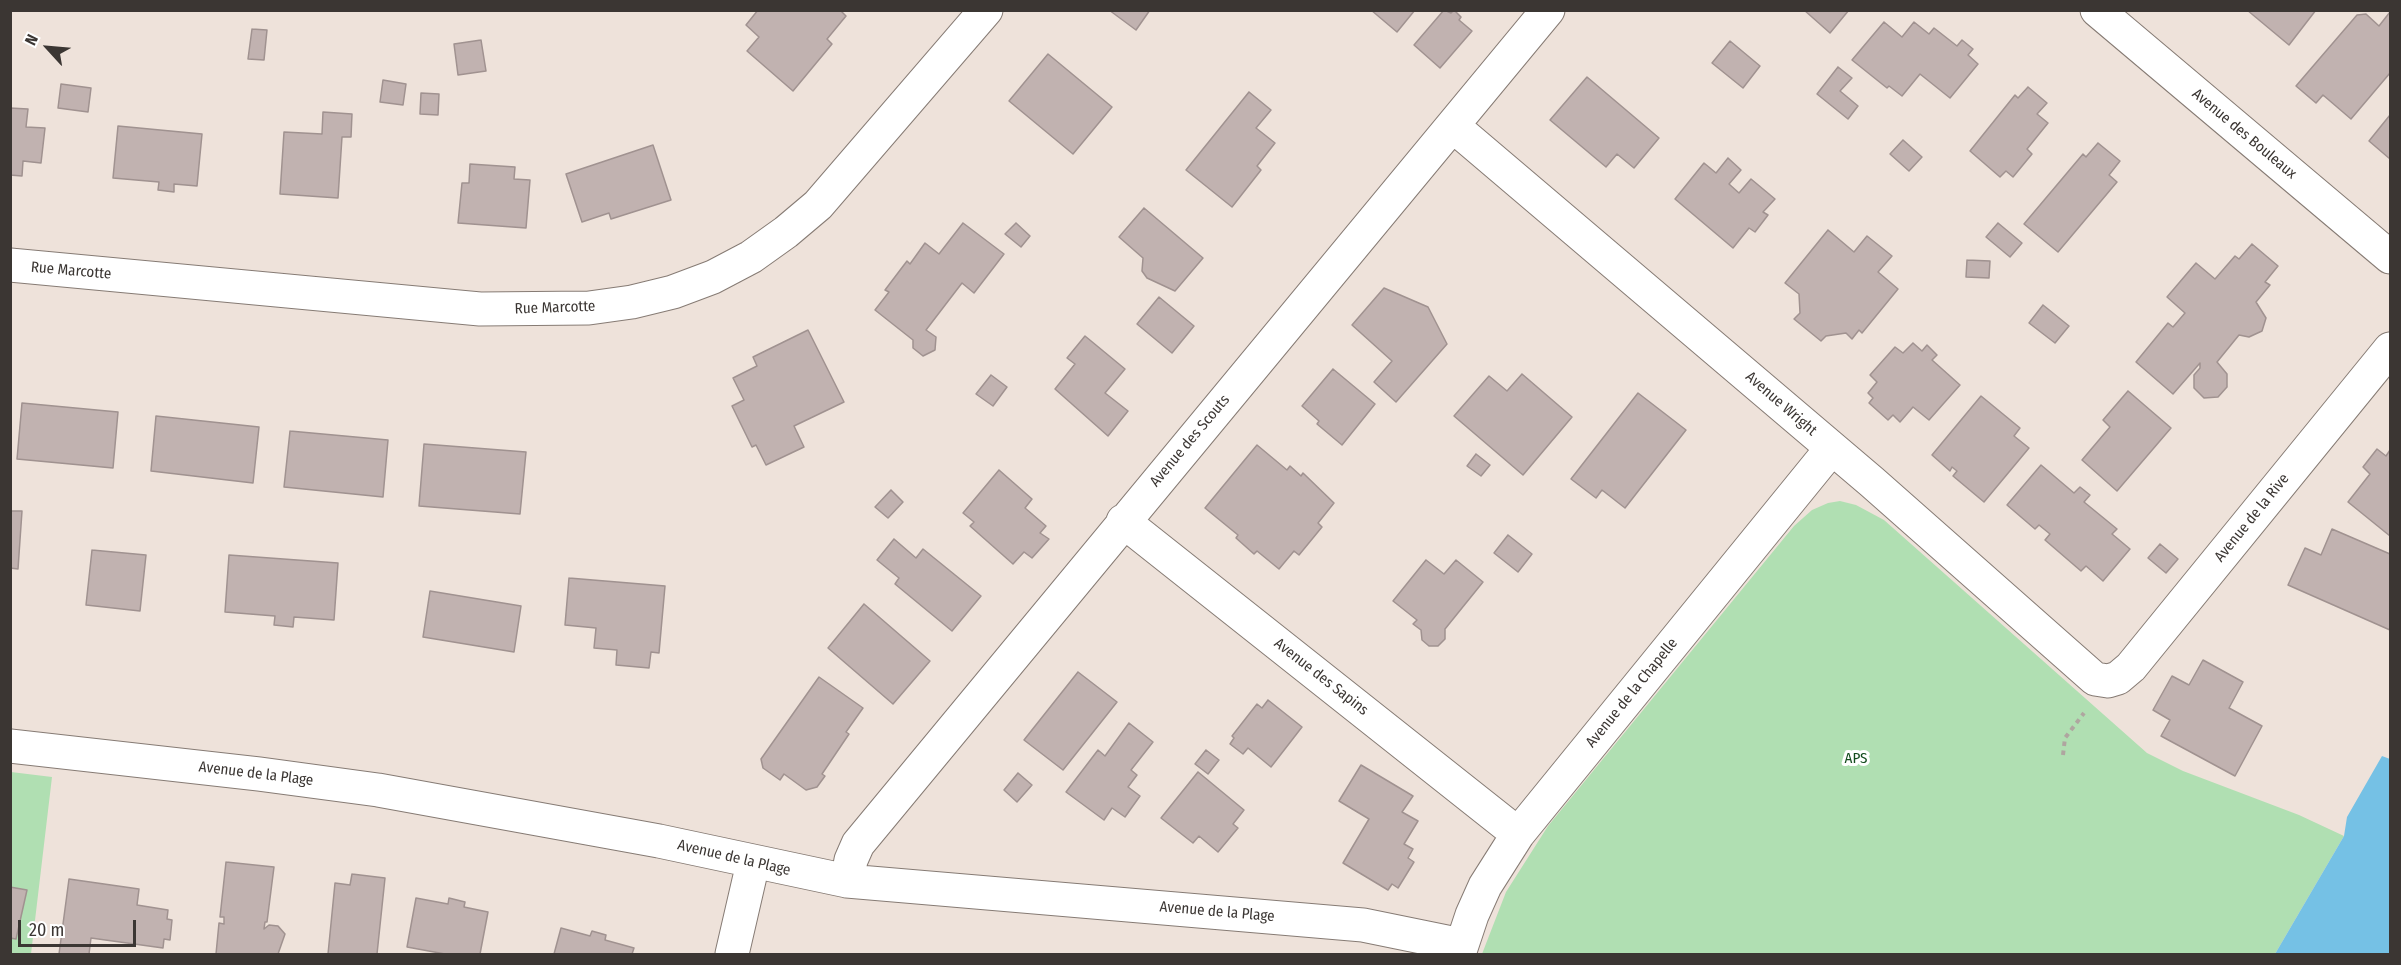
<!DOCTYPE html>
<style>
body{margin:0}
#map{position:relative;width:2401px;height:965px;overflow:hidden;background:#eee2da;font-family:"Fira Sans Condensed",sans-serif}
canvas{display:block}
.frame{position:absolute;inset:0;border:12px solid #3b3633;pointer-events:none}
.north{position:absolute;left:18px;top:18px;width:60px;height:60px;-webkit-text-stroke:4px #fff;paint-order:stroke;rotate:296deg;font-size:16px;font-weight:700;line-height:24px;text-align:center;color:#3b3633}
.north::after{content:'';display:block;margin:auto;width:21px;height:27px;background:#3b3633;clip-path:polygon(50% 0,100% 100%,50% 72%,0 100%)}
.scale{position:absolute;left:18px;top:920px;width:118px;height:27px;box-sizing:border-box;border:3px solid #3b3633;border-top:0;padding-left:8px;font-size:18px;line-height:21px;white-space:nowrap;color:#3b3633;-webkit-text-stroke:4px #fff;paint-order:stroke}
</style>
<div id="map">
<canvas width="2401" height="965"></canvas>
<div class="frame"></div>
<div class="north">N</div>
<div class="scale">20 m</div>
</div>
<script>
const c = document.querySelector('canvas').getContext('2d');
c.lineJoin = 'round';
function fillPath(path, color) {
  c.fillStyle = color;
  c.fill(path, 'evenodd');
}
function toPath(rows) {
  const path = new Path2D();
  for (const r of rows) {
    path.moveTo(r[0], r[1]);
    for (let i = 2; i < r.length; i += 2) path.lineTo(r[i], r[i + 1]);
  }
  return path;
}
function trace(path, color, width, dash) {
  c.strokeStyle = color;
  c.lineWidth = width;
  c.lineCap = dash ? 'butt' : 'round';
  c.setLineDash(dash || []);
  c.stroke(path);
}
function write(font, color, halo, rows, align = 'center') {
  c.font = font + ' "Fira Sans Condensed",sans-serif';
  c.lineWidth = 6;
  c.setLineDash([]);
  c.textBaseline = 'middle';
  c.strokeStyle = halo;
  c.fillStyle = color;
  for (const [text, x, y, turn = 0] of rows) {
    c.save();
    c.translate(x, y);
    c.rotate((+turn || 0) * Math.PI / 180);
    c.textAlign = isNaN(turn) ? turn : align;
    if (halo) c.strokeText(text, 0, 0);
    c.fillText(text, 0, 0);
    c.restore();
  }
}
fillPath(toPath([
 [1840,501,1856,505,1884,520,2147,753,2183,771,2299,815,2344,836,2275,954,1482,954,1506,892,1548,826,1794,526,1812,510,1828,503],
 [11,772,52,777,31,954,11,954]
]), '#b0dfb2');
fillPath(toPath([
 [2382,756,2390,759,2390,954,2275,954,2344,836,2347,817]
]), '#75c1e5');
const building = toPath([
 [758,10,840,10,846,16,827,39,832,44,793,91,747,51,759,37,746,25,758,10],
 [1109,10,1150,10,1136,30,1109,10],
 [1371,10,1415,10,1397,32,1371,10],
 [1444,10,1451,13,1454,10,1461,17,1459,20,1472,31,1440,68,1414,45,1444,10],
 [1804,10,1849,10,1830,33,1804,10],
 [2247,10,2316,10,2289,45,2247,10],
 [2390,12,2390,73,2351,119,2323,95,2316,103,2296,86,2357,15,2366,14,2379,26,2390,12],
 [1884,22,1902,37,1914,22,1929,34,1934,28,1957,46,1962,40,1973,49,1968,55,1978,64,1950,98,1920,74,1902,96,1889,86,1887,88,1852,60,1884,22],
 [252,29,267,30,264,60,248,59,252,29],
 [481,40,486,71,458,75,454,44,481,40],
 [1730,41,1760,66,1743,88,1712,63,1730,41],
 [1048,54,1112,107,1073,154,1009,101,1048,54],
 [1838,67,1852,78,1840,91,1858,106,1848,119,1817,94,1838,67],
 [1587,77,1659,138,1634,168,1617,154,1606,167,1550,120,1587,77],
 [383,80,406,84,403,105,380,102,383,80],
 [61,84,91,88,88,112,58,108,61,84],
 [2028,87,2047,103,2037,114,2048,123,2027,149,2032,154,2013,177,2006,171,2000,177,1970,151,2015,95,2018,98,2028,87],
 [1249,92,1271,110,1256,128,1275,143,1257,166,1261,170,1232,207,1186,170,1249,92],
 [421,93,439,94,438,115,420,114,421,93],
 [10,108,28,109,26,127,45,128,41,163,23,161,22,176,10,175,10,108],
 [323,112,352,114,351,137,342,137,338,198,280,194,284,132,322,134,323,112],
 [2390,115,2390,159,2369,141,2390,115],
 [118,126,202,134,197,186,174,184,174,192,158,190,159,182,113,178,118,126],
 [1903,140,1922,157,1909,171,1890,154,1903,140],
 [2098,143,2120,161,2109,175,2117,182,2058,252,2024,224,2083,154,2086,157,2098,143],
 [653,145,671,200,611,219,609,213,582,222,566,174,653,145],
 [1728,158,1741,170,1729,184,1739,193,1751,179,1775,199,1763,212,1768,215,1755,232,1749,228,1733,248,1675,199,1704,163,1716,173,1728,158],
 [470,164,515,167,514,179,530,180,526,228,458,223,462,183,469,183,470,164],
 [1144,208,1203,258,1175,291,1147,278,1142,271,1143,258,1119,237,1144,208],
 [963,223,1004,254,974,293,962,283,926,330,936,337,935,350,923,356,913,348,913,340,875,310,889,292,885,290,907,261,910,264,925,243,939,254,963,223],
 [1016,223,1030,236,1021,247,1005,234,1016,223],
 [1998,223,2022,243,2010,257,1986,237,1998,223],
 [1828,230,1854,252,1867,236,1892,256,1878,272,1898,289,1862,333,1859,330,1852,339,1846,333,1826,336,1821,341,1794,319,1800,313,1799,294,1785,283,1828,230],
 [2252,244,2278,266,2265,282,2270,285,2256,302,2266,318,2262,331,2249,337,2239,335,2217,362,2227,374,2227,387,2218,397,2204,398,2194,388,2194,375,2200,368,2200,363,2173,394,2136,362,2168,323,2173,327,2185,313,2167,297,2196,263,2215,279,2235,256,2239,259,2252,244],
 [1967,260,1990,261,1989,278,1966,277,1967,260],
 [1384,288,1428,307,1447,344,1396,402,1374,382,1392,361,1352,325,1384,288],
 [1159,297,1194,326,1172,353,1137,324,1159,297],
 [2043,305,2069,326,2055,343,2029,323,2043,305],
 [808,330,844,402,794,426,804,447,766,465,756,445,752,447,732,406,744,400,733,378,757,366,753,357,808,330],
 [1085,336,1125,369,1105,393,1128,411,1108,436,1055,389,1075,364,1067,358,1085,336],
 [1913,343,1922,351,1927,345,1937,355,1932,360,1960,385,1929,420,1913,407,1900,422,1893,415,1888,420,1869,403,1873,398,1868,393,1877,382,1870,375,1895,347,1903,353,1913,343],
 [1333,369,1375,404,1342,445,1317,424,1319,421,1302,406,1333,369],
 [1522,374,1572,417,1523,475,1454,416,1489,376,1507,391,1522,374],
 [991,375,1007,387,993,406,976,394,991,375],
 [2128,391,2171,428,2117,491,2082,460,2110,427,2103,420,2128,391],
 [1638,393,1686,430,1625,508,1602,490,1596,498,1571,479,1638,393],
 [1981,396,2020,428,2014,436,2029,448,1984,502,1953,476,1957,471,1952,467,1950,471,1932,455,1981,396],
 [22,403,118,412,113,468,17,459,22,403],
 [156,416,259,427,253,483,151,471,156,416],
 [290,431,388,440,383,497,284,487,290,431],
 [424,444,526,452,520,514,419,506,424,444],
 [1257,445,1287,470,1290,466,1301,476,1303,473,1334,503,1318,523,1322,527,1299,555,1294,551,1279,569,1257,551,1254,554,1236,538,1238,535,1205,508,1257,445],
 [2377,449,2386,456,2390,450,2390,536,2348,502,2370,474,2363,467,2377,449],
 [1476,454,1490,465,1481,476,1467,466,1476,454],
 [2041,465,2074,493,2080,487,2090,495,2084,502,2117,529,2112,534,2130,549,2103,581,2086,566,2081,571,2045,540,2050,534,2039,525,2035,529,2007,505,2041,465],
 [999,470,1032,499,1025,508,1046,526,1040,533,1049,539,1032,558,1024,552,1013,564,970,526,974,522,963,513,999,470],
 [891,490,903,502,888,518,875,507,891,490],
 [10,511,22,511,18,569,10,568,10,511],
 [2332,529,2390,554,2390,630,2288,585,2305,548,2321,555,2332,529],
 [1508,535,1532,554,1518,572,1494,553,1508,535],
 [894,539,916,558,923,549,981,596,952,631,895,584,899,578,877,560,894,539],
 [2160,544,2178,559,2166,573,2148,558,2160,544],
 [92,550,146,555,140,611,86,605,92,550],
 [229,555,338,563,334,620,294,617,293,627,274,625,275,616,225,612,229,555],
 [1426,560,1444,574,1456,560,1483,582,1445,629,1445,639,1438,646,1429,646,1422,640,1421,630,1413,624,1417,620,1393,601,1426,560],
 [569,578,665,586,659,653,651,652,649,668,616,665,617,650,594,648,596,628,565,625,569,578],
 [430,591,521,606,514,652,423,637,430,591],
 [864,604,930,661,893,704,828,648,864,604],
 [2203,660,2243,682,2229,708,2262,726,2235,776,2161,736,2170,720,2153,710,2172,676,2189,685,2203,660],
 [1078,672,1117,702,1063,770,1024,740,1078,672],
 [819,677,863,708,846,732,849,734,822,774,825,776,817,787,806,790,784,774,780,780,763,768,761,759,819,677],
 [1268,700,1302,727,1271,767,1248,748,1243,754,1230,744,1234,738,1232,736,1257,704,1262,708,1268,700],
 [1129,723,1153,742,1131,770,1137,775,1128,787,1140,796,1125,817,1112,808,1104,820,1066,792,1098,750,1105,756,1129,723],
 [1206,750,1219,760,1208,774,1195,764,1206,750],
 [1361,765,1413,796,1402,812,1418,821,1404,844,1413,849,1408,858,1414,862,1398,888,1392,884,1388,890,1343,863,1369,819,1339,801,1361,765],
 [1198,772,1244,810,1233,824,1238,828,1218,852,1199,836,1193,843,1161,818,1198,772],
 [1018,773,1032,785,1017,802,1004,790,1018,773],
 [226,862,274,867,267,922,265,922,264,929,269,925,278,926,285,934,278,954,216,954,219,923,224,924,224,917,220,917,226,862],
 [352,874,385,878,377,954,328,954,335,883,350,885,352,874],
 [69,879,139,889,137,905,168,910,167,919,172,920,170,940,164,939,163,948,91,938,89,954,59,954,69,879],
 [10,887,27,890,16,939,10,938,10,887],
 [416,898,448,904,449,898,465,902,464,907,488,912,480,954,445,954,407,947,416,898],
 [561,928,590,936,592,931,606,935,605,940,634,948,632,954,554,954,561,928]
]);
fillPath(building, '#c1b2b0');
trace(building, '#a09290', 1.5);
const minor = toPath([
 [2097,10,2390,257],
 [1453,126,1872,482,2095,679,2108,681,2118,678,2131,667,2390,349],
 [10,265,480,309,589,308,632,302,673,292,713,277,751,257,786,232,818,205,986,10],
 [1123,521,1518,834],
 [10,746,259,774,378,790,659,841,847,881,1363,925,1461,945],
 [847,881,851,860,858,844,1548,10],
 [732,954,753,863],
 [1459,954,1472,915,1485,886,1518,834,1832,448]
]);
trace(minor, '#867b74', 35);
trace(toPath([
 [2063,755,2065,738,2084,713]
]), '#afa6a0', 4, [4.5, 4.5]);
trace(minor, '#fff', 33);
write('15px', '#3b3633', '#fff', [
 ["Avenue des Bouleaux",2244,134,40],
 ["Rue Marcotte",71,271,5],
 ["Rue Marcotte",555,308,-2],
 ["Avenue Wright",1781,404,41],
 ["Avenue des Scouts",1190,441,-50],
 ["Avenue de la Rive",2252,518,-51],
 ["Avenue des Sapins",1321,677,38],
 ["Avenue de la Chapelle",1632,693,-51],
 ["Avenue de la Plage",256,774,7],
 ["Avenue de la Plage",734,858,13],
 ["Avenue de la Plage",1217,912,5]
]);
write('15px', '#134c1d', '#fff', [
 ["APS",1856,759]
]);
</script>
